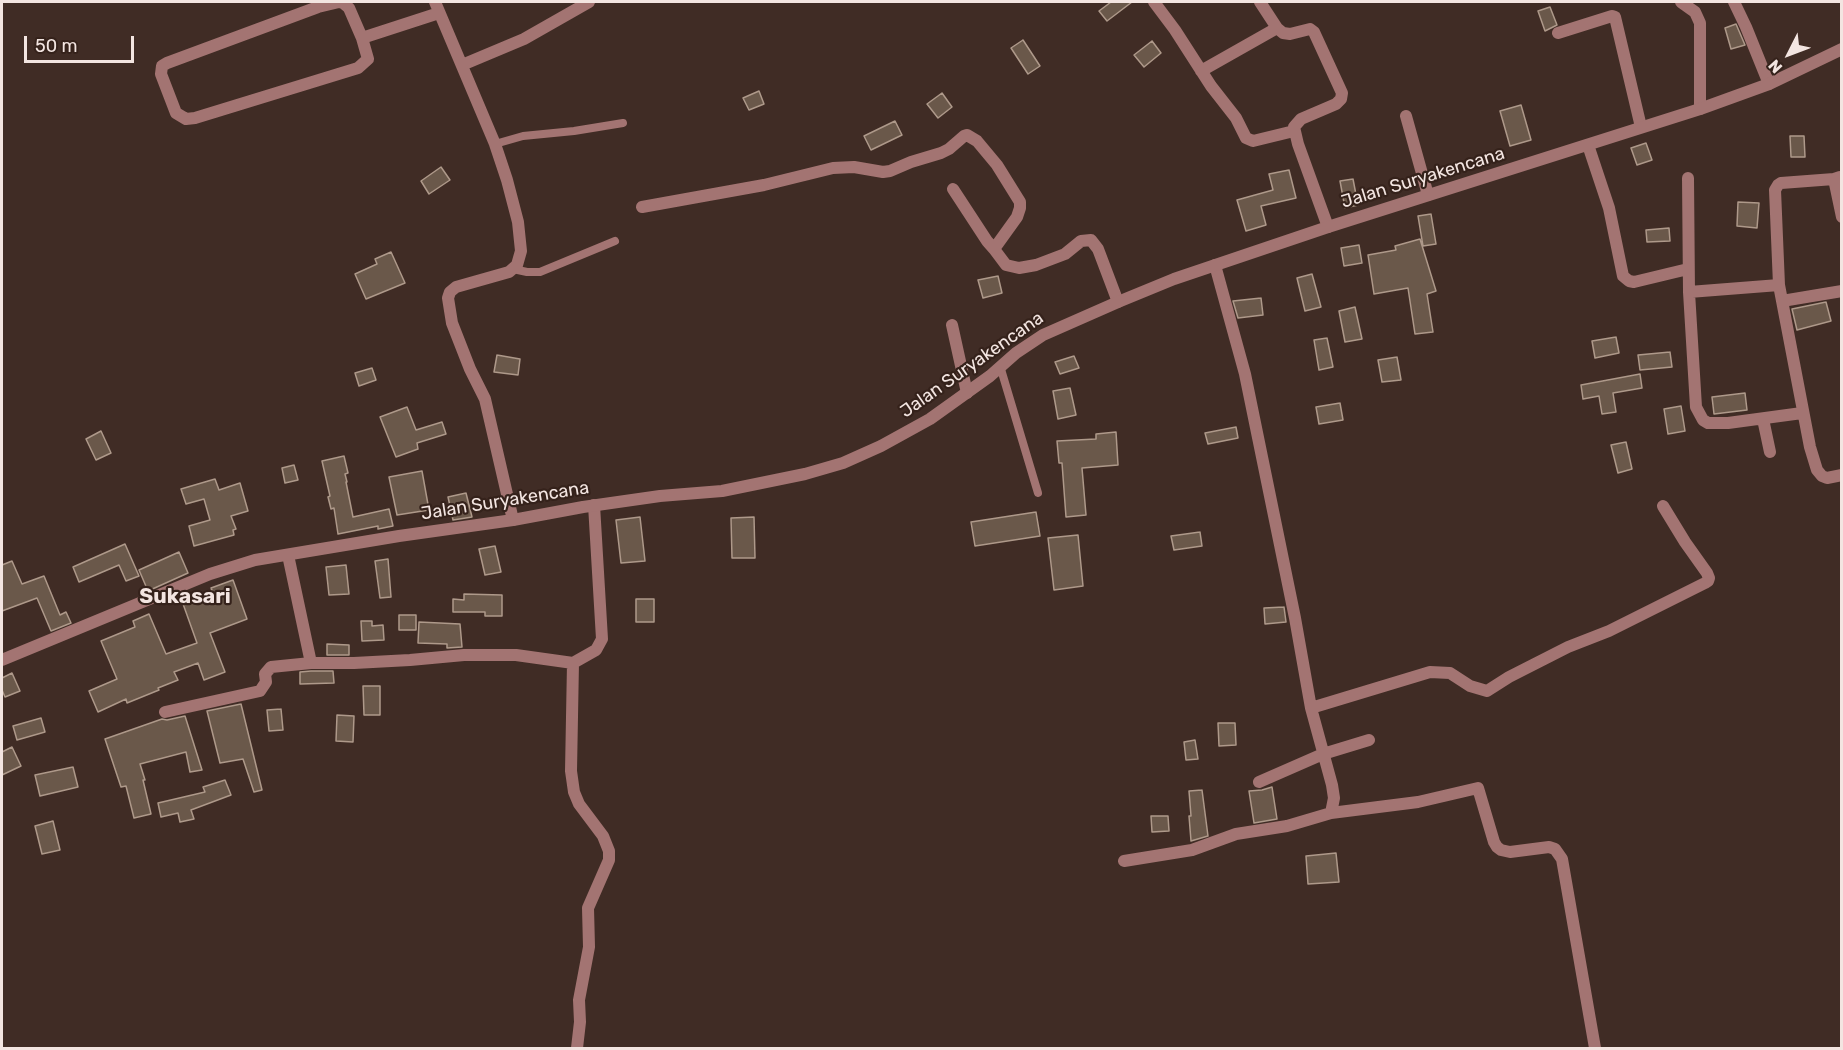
<!DOCTYPE html>
<style>
body{margin:0}
#map{position:relative;width:1843px;height:1050px;overflow:hidden;background:#402c25;font-family:Rubik,sans-serif}
canvas{display:block}
.frame{position:absolute;inset:0;border:3px solid #f3e5e1;pointer-events:none}
.north{position:absolute;left:1759px;top:24px;width:60px;height:60px;-webkit-text-stroke:4px #35221b;paint-order:stroke;rotate:228deg;font-size:16px;font-weight:700;line-height:24px;text-align:center;color:#f3e5e1}
.north::after{content:'';display:block;margin:auto;width:21px;height:27px;background:#f3e5e1;clip-path:polygon(50% 0,100% 100%,50% 72%,0 100%)}
.scale{position:absolute;left:24px;top:36px;width:110px;height:27px;box-sizing:border-box;border:3px solid #f3e5e1;border-top:0;padding-left:8px;font-size:18px;line-height:21px;white-space:nowrap;color:#f3e5e1;-webkit-text-stroke:4px #35221b;paint-order:stroke}
</style>
<div id="map">
<canvas width="1843" height="1050"></canvas>
<div class="frame"></div>
<div class="north">N</div>
<div class="scale">50 m</div>
</div>
<script>
const c = document.querySelector('canvas').getContext('2d');
c.lineJoin = 'round';
function fillPath(path, color) {
  c.fillStyle = color;
  c.fill(path, 'evenodd');
}
function toPath(rows) {
  const path = new Path2D();
  for (const r of rows) {
    path.moveTo(r[0], r[1]);
    for (let i = 2; i < r.length; i += 2) path.lineTo(r[i], r[i + 1]);
  }
  return path;
}
function trace(path, color, width, dash) {
  c.strokeStyle = color;
  c.lineWidth = width;
  c.lineCap = dash ? 'butt' : 'round';
  c.setLineDash(dash || []);
  c.stroke(path);
}
function write(font, color, halo, rows, align = 'center') {
  c.font = font + ' Rubik,sans-serif';
  c.lineWidth = 4.5;
  c.setLineDash([]);
  c.textBaseline = 'middle';
  c.strokeStyle = halo;
  c.fillStyle = color;
  for (const [text, x, y, turn = 0] of rows) {
    c.save();
    c.translate(x, y);
    c.rotate((+turn || 0) * Math.PI / 180);
    c.textAlign = isNaN(turn) ? turn : align;
    if (halo) c.strokeText(text, 0, 0);
    c.fillText(text, 0, 0);
    c.restore();
  }
}
const building = toPath([
 [1111,2,1132,2,1107,21,1099,11,1111,2],
 [1550,7,1557,25,1545,31,1538,11,1550,7],
 [1736,24,1745,45,1731,49,1725,28,1736,24],
 [1023,40,1040,66,1028,74,1011,48,1023,40],
 [1152,41,1161,53,1144,67,1134,55,1152,41],
 [759,91,764,104,749,110,743,98,759,91],
 [942,93,952,107,938,118,927,104,942,93],
 [1521,105,1531,140,1510,146,1500,111,1521,105],
 [895,121,902,135,871,150,864,136,895,121],
 [1790,136,1804,136,1805,157,1791,157,1790,136],
 [1646,143,1652,160,1637,165,1631,148,1646,143],
 [441,167,450,180,429,194,421,181,441,167],
 [1289,170,1296,198,1261,206,1266,225,1246,231,1237,200,1273,190,1269,174,1289,170],
 [1353,179,1358,205,1345,208,1340,181,1353,179],
 [1738,202,1759,203,1757,228,1737,226,1738,202],
 [1431,214,1436,244,1423,246,1418,216,1431,214],
 [1669,228,1670,241,1647,242,1646,230,1669,228],
 [1420,239,1436,291,1427,294,1433,332,1415,334,1408,288,1374,294,1368,255,1396,250,1395,246,1420,239],
 [1359,245,1362,263,1344,266,1341,248,1359,245],
 [391,252,405,283,366,299,355,274,377,264,375,259,391,252],
 [1312,274,1321,307,1305,311,1297,278,1312,274],
 [998,276,1002,293,983,298,978,280,998,276],
 [1261,298,1263,315,1238,318,1233,301,1261,298],
 [1826,302,1831,321,1797,330,1792,309,1826,302],
 [1355,307,1362,339,1345,342,1339,311,1355,307],
 [1616,337,1619,353,1595,358,1592,341,1616,337],
 [1327,338,1333,367,1319,370,1314,340,1327,338],
 [1670,352,1672,367,1640,370,1638,355,1670,352],
 [497,355,520,359,518,375,494,372,497,355],
 [1074,356,1079,368,1060,374,1055,362,1074,356],
 [1397,357,1401,380,1382,382,1378,360,1397,357],
 [372,368,376,380,359,386,355,373,372,368],
 [1640,374,1642,388,1613,393,1616,412,1602,414,1599,396,1583,399,1581,385,1640,374],
 [1070,388,1076,415,1058,419,1053,391,1070,388],
 [1745,393,1747,410,1714,414,1712,397,1745,393],
 [1340,403,1343,420,1319,424,1316,407,1340,403],
 [1681,406,1685,431,1668,434,1664,409,1681,406],
 [407,407,416,430,442,422,446,434,417,443,418,449,396,457,380,417,407,407],
 [1236,427,1238,438,1208,444,1205,433,1236,427],
 [101,431,111,453,96,460,86,439,101,431],
 [1116,432,1118,465,1082,468,1086,515,1066,517,1062,463,1059,463,1057,441,1096,439,1096,434,1116,432],
 [1626,442,1632,469,1618,473,1611,445,1626,442],
 [344,456,348,473,345,474,347,482,346,482,353,517,389,509,393,526,378,529,378,526,338,534,334,508,331,509,328,497,330,496,322,461,344,456],
 [294,465,298,480,285,483,282,468,294,465],
 [422,471,429,510,397,515,389,477,422,471],
 [215,479,219,490,240,483,248,511,231,516,236,529,233,530,234,535,194,546,189,526,210,520,204,499,186,504,181,489,215,479],
 [466,493,472,517,453,520,448,497,466,493],
 [1036,512,1040,536,975,546,971,522,1036,512],
 [640,517,645,561,621,563,616,520,640,517],
 [754,517,755,558,732,558,731,518,754,517],
 [1200,532,1202,546,1174,550,1171,536,1200,532],
 [1078,535,1083,586,1054,590,1048,538,1078,535],
 [125,544,139,576,126,581,119,565,79,582,73,567,125,544],
 [495,546,501,572,485,575,479,549,495,546],
 [179,552,188,573,148,591,139,570,179,552],
 [388,559,391,597,380,598,375,561,388,559],
 [12,561,22,584,44,576,60,615,66,612,71,623,51,631,37,598,2,611,2,565,12,561],
 [346,565,349,594,329,595,326,567,346,565],
 [233,580,247,619,210,633,225,672,204,680,198,663,174,672,178,680,158,688,159,690,127,703,126,699,98,712,89,691,117,679,101,641,135,627,133,621,149,614,166,654,197,643,182,601,212,590,211,588,233,580],
 [464,594,502,595,502,616,485,616,485,612,453,612,453,599,464,600,464,594],
 [636,599,654,599,654,622,636,622,636,599],
 [1284,607,1286,622,1265,624,1264,608,1284,607],
 [399,615,416,615,416,630,399,630,399,615],
 [361,621,372,621,372,626,383,625,384,640,362,641,361,621],
 [419,622,460,624,462,647,447,648,447,644,418,643,419,622],
 [327,644,349,645,349,655,327,655,327,644],
 [311,671,333,671,334,683,300,684,300,672,311,671],
 [12,673,20,691,5,697,2,690,2,678,12,673],
 [363,686,380,686,380,715,364,715,363,686],
 [241,704,262,790,254,792,243,759,220,763,207,711,241,704],
 [281,709,283,730,269,731,267,710,281,709],
 [337,715,354,716,353,742,336,741,337,715],
 [185,716,202,770,190,772,186,752,140,764,145,780,143,780,151,814,134,818,126,786,121,787,105,739,162,719,167,720,185,716],
 [41,718,45,732,17,740,13,726,41,718],
 [1218,723,1235,723,1236,745,1219,746,1218,723],
 [1195,740,1198,759,1186,760,1184,742,1195,740],
 [12,747,21,766,2,775,2,752,12,747],
 [73,767,78,787,40,796,35,775,73,767],
 [225,780,231,795,191,810,194,819,180,822,178,813,161,817,158,803,205,792,203,787,225,780],
 [1272,787,1277,819,1254,823,1249,791,1262,790,1272,787],
 [1202,790,1208,836,1191,841,1189,816,1191,816,1189,791,1202,790],
 [1151,816,1168,816,1169,831,1152,832,1151,816],
 [53,821,60,850,42,854,35,826,53,821],
 [1336,853,1339,882,1308,884,1306,856,1336,853]
]);
fillPath(building, '#6a584a');
trace(building, '#ae998a', 1.5);
trace(toPath([
 [495,144,523,136,574,131,623,123],
 [513,269,527,272,540,272,615,241],
 [1000,366,1038,493]
]), '#a37472', 8);
trace(toPath([
 [435,2,495,144,507,180,518,222,521,251,517,265,509,272,456,287,450,292,448,298,452,323,470,369,485,399,513,520],
 [1154,2,1175,30,1211,86,1236,118,1246,138,1253,141,1294,131],
 [1260,2,1277,28,1283,33,1290,34,1310,29,1314,32,1342,93,1341,99,1336,104,1301,119,1294,127,1298,144,1328,227],
 [1681,2,1695,12,1700,23,1700,109],
 [1734,2,1746,27,1769,84],
 [1558,33,1612,16,1615,17,1641,127],
 [362,38,349,8,343,3,339,2,318,7,167,63,162,66,161,74,176,113,186,119,195,118,358,68,368,59,362,38,439,13],
 [462,65,524,39,589,2],
 [1201,71,1277,28],
 [1406,116,1428,195],
 [1588,145,1609,208,1623,276,1629,281,1634,282,1688,269],
 [1840,177,1834,179,1842,217],
 [1688,178,1689,292,1779,285],
 [1834,179,1781,183,1778,185,1775,190,1779,285,1810,447,1817,470,1822,476,1827,478,1842,475],
 [953,189,987,241,994,249],
 [642,207,764,185,833,168,854,167,883,172,890,171,911,162,941,153,949,149,964,136,967,135,977,141,997,165,1020,202,1020,208,1017,217,994,249,1006,265,1019,268,1036,265,1065,254,1081,241,1091,240,1098,249,1118,302],
 [1215,265,1245,374,1295,618,1311,708,1430,672,1450,673,1470,686,1487,691,1509,677,1568,647,1609,631,1705,583,1708,581,1709,578,1707,573,1685,542,1663,506],
 [1689,292,1696,407,1703,420,1708,423,1728,423,1802,413],
 [1782,301,1842,291],
 [952,325,967,393],
 [1763,419,1770,452],
 [288,555,311,663],
 [1311,708,1332,785,1334,798,1331,813],
 [165,712,260,691,266,682,265,674,271,667,311,663,354,663,410,660,464,655,516,655,573,663],
 [1259,782,1323,754,1369,740],
 [1124,861,1192,850,1236,834,1287,826,1331,813,1418,802,1478,788,1494,842,1497,847,1501,850,1510,852,1549,847,1555,849,1562,859,1595,1048],
 [577,1048,580,1022,579,1000,589,947,588,908,609,860,609,851,603,836,579,804,574,792,571,771,573,663,596,650,602,639,594,505]
]), '#a37472', 12);
trace(toPath([
 [2,660,210,574,255,560,399,536,513,520,583,507,660,496,722,491,805,474,843,463,881,446,930,419,990,376,1016,353,1043,335,1118,302,1174,279,1328,227,1700,109,1769,84,1842,49]
]), '#a37472', 12);
write('18px', '#f3e5e1', '#35221b', [
 ["Jalan Suryakencana",1423,178,-17],
 ["Jalan Suryakencana",972,365,-35],
 ["Jalan Suryakencana",505,501,-9]
]);
write('bold 21px', '#f3e5e1', '#35221b', [
 ["Sukasari",185,597]
]);
</script>
